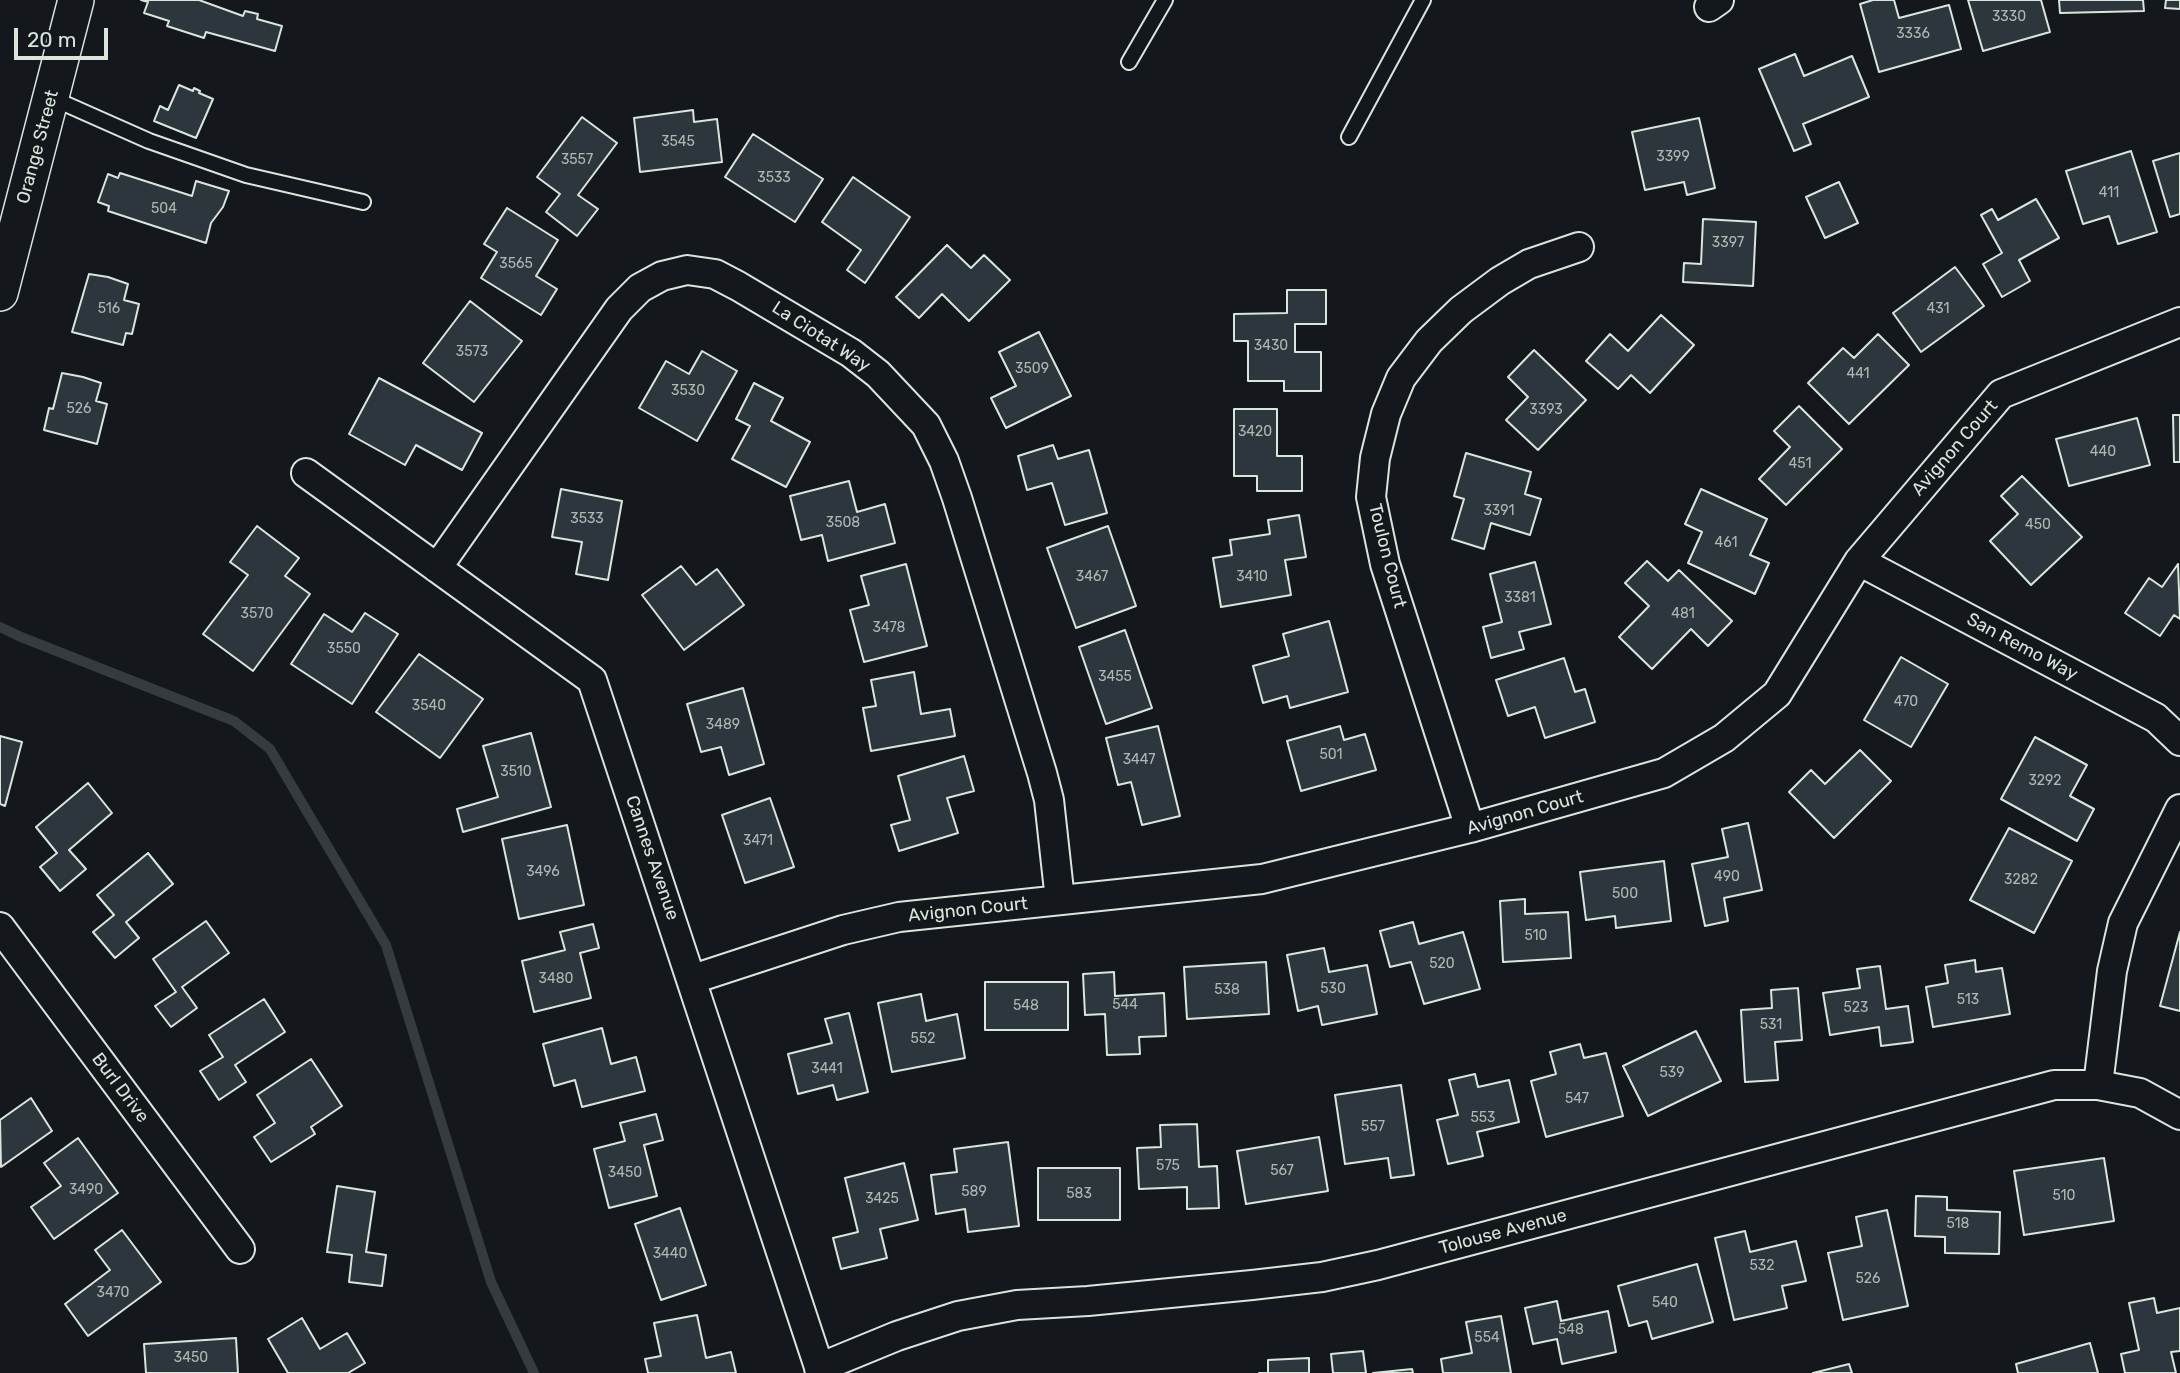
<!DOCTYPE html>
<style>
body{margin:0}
#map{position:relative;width:2180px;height:1373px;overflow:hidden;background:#14181c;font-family:Rubik,sans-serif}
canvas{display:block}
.scale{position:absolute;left:14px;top:28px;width:94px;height:32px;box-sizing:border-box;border:4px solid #d8e6dc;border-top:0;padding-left:9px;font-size:21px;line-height:24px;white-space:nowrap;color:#d8e6dc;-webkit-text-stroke:5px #14181c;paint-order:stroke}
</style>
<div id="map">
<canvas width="2180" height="1373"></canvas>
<div class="scale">20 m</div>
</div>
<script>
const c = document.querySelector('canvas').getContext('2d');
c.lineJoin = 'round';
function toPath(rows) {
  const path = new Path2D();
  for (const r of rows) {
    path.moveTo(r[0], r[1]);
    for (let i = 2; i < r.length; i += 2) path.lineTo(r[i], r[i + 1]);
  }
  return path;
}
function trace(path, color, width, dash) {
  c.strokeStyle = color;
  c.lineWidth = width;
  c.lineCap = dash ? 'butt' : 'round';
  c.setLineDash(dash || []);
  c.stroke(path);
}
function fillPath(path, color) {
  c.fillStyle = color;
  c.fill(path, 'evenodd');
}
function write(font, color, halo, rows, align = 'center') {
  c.font = font + ' Rubik,sans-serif';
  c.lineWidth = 5;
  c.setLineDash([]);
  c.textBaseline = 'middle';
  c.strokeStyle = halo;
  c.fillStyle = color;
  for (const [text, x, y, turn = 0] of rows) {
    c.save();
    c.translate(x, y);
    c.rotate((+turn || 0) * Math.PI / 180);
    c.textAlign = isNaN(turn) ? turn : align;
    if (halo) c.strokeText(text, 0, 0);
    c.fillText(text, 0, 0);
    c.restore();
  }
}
trace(toPath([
 [0,627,21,637,234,721,270,749,386,945,491,1282,534,1373]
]), '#363b3e', 10);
const building = toPath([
 [141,0,199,0,243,16,245,11,258,14,257,19,282,26,275,51,206,32,204,38,167,26,169,21,144,13,148,2,141,0],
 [1873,0,1894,0,1899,18,1949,5,1961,49,1879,72,1860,4,1873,0],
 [1968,0,2041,0,2050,32,1983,51,1968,0],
 [2059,0,2143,0,2144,11,2060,13,2059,0],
 [2166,0,2180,0,2180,9,2165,8,2166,0],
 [1795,54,1804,76,1852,56,1869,97,1803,124,1811,144,1794,151,1759,69,1795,54],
 [179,85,193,91,194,88,200,91,199,93,213,99,196,138,154,121,160,106,168,110,179,85],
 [693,110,694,122,717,119,722,162,640,172,634,118,693,110],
 [582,117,617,143,578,195,598,209,577,236,546,212,560,194,537,177,582,117],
 [1699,118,1715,188,1687,195,1684,182,1645,190,1632,132,1699,118],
 [753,134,823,179,795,222,725,177,753,134],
 [2131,151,2157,232,2118,244,2109,216,2083,224,2066,171,2131,151],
 [2180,153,2180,214,2170,217,2153,161,2180,153],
 [120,173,192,196,196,181,229,191,223,207,211,223,206,243,108,211,109,206,98,202,108,174,118,178,120,173],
 [853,177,910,217,865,283,847,270,861,250,822,222,853,177],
 [1839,182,1858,223,1825,238,1806,197,1839,182],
 [2036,199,2059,238,2019,260,2030,281,2002,297,1983,264,2002,253,1981,215,1992,209,1998,220,2036,199],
 [507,208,558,240,536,276,557,289,541,315,481,278,497,252,484,244,507,208],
 [1703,219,1756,222,1753,286,1683,282,1684,263,1701,264,1703,219],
 [947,245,971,268,984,255,1010,280,969,321,942,294,919,318,896,297,947,245],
 [1955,267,1984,306,1921,352,1893,313,1955,267],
 [89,274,108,277,128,284,124,300,139,304,132,334,126,333,123,345,72,332,89,274],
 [1287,290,1326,290,1326,324,1295,324,1295,352,1321,352,1321,391,1284,391,1284,381,1248,381,1248,341,1234,341,1234,314,1287,313,1287,290],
 [470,301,522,341,474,402,423,363,470,301],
 [1661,315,1694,345,1650,393,1631,375,1618,389,1586,361,1610,334,1628,351,1661,315],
 [1039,332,1071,396,1006,428,991,398,1016,386,999,352,1039,332],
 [1878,334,1909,365,1849,424,1808,383,1843,348,1854,358,1878,334],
 [1534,350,1586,400,1538,450,1506,420,1528,397,1508,377,1534,350],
 [702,351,737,371,697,441,639,408,666,361,689,374,702,351],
 [62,373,83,377,101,383,96,401,107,404,97,444,44,430,49,408,53,409,62,373],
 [379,378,482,433,462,470,416,445,405,465,349,434,379,378],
 [754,383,783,398,771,421,810,442,786,487,732,459,750,426,736,419,754,383],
 [1799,406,1842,449,1786,505,1759,479,1790,447,1774,431,1799,406],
 [1234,409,1277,409,1277,456,1302,456,1302,491,1257,491,1257,476,1234,476,1234,409],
 [2173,415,2180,415,2180,462,2174,462,2173,415],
 [2137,418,2150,465,2069,486,2056,439,2137,418],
 [1053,445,1058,459,1089,450,1107,513,1065,525,1052,483,1027,490,1018,456,1053,445],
 [1466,453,1531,472,1525,494,1541,499,1530,535,1491,523,1484,549,1452,539,1464,499,1454,496,1466,453],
 [2022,476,2082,537,2031,585,1990,541,2018,514,2001,496,2022,476],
 [849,481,857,512,885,504,895,543,828,561,822,535,801,540,790,496,849,481],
 [561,489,622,501,608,580,576,574,582,542,552,537,561,489],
 [1701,489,1767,519,1750,555,1769,563,1755,594,1688,563,1702,532,1685,524,1701,489],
 [1299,515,1306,557,1285,560,1291,595,1221,607,1213,558,1232,555,1230,540,1270,534,1268,520,1299,515],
 [257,526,299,558,285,576,310,594,253,671,203,634,248,575,230,562,257,526],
 [1108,526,1136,606,1076,628,1047,548,1108,526],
 [1647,561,1668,581,1679,570,1732,621,1708,646,1691,629,1652,669,1619,637,1649,606,1625,583,1647,561],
 [1535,562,1551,624,1519,632,1524,649,1491,658,1483,627,1502,622,1490,574,1535,562],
 [906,564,927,646,864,662,850,610,869,605,861,576,906,564],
 [2178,564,2180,619,2174,615,2160,636,2125,613,2149,578,2162,587,2178,564],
 [681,566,696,585,717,569,744,605,684,650,642,595,681,566],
 [365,613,398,634,352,704,291,664,324,614,352,632,365,613],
 [1329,621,1348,692,1290,708,1287,696,1263,703,1253,666,1289,656,1283,634,1329,621],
 [1125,630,1152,708,1106,724,1079,647,1125,630],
 [419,654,483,699,440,758,376,712,419,654],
 [1901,657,1948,684,1911,747,1864,720,1901,657],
 [1564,658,1575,692,1585,689,1595,722,1545,738,1535,707,1508,716,1496,680,1564,658],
 [914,672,921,714,950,709,955,736,871,751,863,708,876,706,871,680,914,672],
 [743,688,764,764,729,775,721,747,701,752,687,704,743,688],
 [1158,726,1180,816,1142,825,1131,782,1118,785,1106,738,1158,726],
 [1340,726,1344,740,1365,734,1376,770,1301,791,1287,741,1340,726],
 [531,733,551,807,463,832,457,809,498,797,483,746,531,733],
 [0,736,22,742,5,806,0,804,0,736],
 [2035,737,2087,765,2070,796,2094,809,2077,841,2001,799,2035,737],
 [1860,750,1891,781,1834,838,1789,792,1811,770,1825,784,1860,750],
 [964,756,974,791,947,798,958,833,899,851,891,825,910,820,898,776,964,756],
 [88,783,112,813,69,850,86,869,60,891,40,867,57,853,36,827,88,783],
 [770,798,794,867,745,883,722,815,770,798],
 [1748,823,1762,890,1724,898,1728,921,1705,926,1692,864,1728,857,1722,829,1748,823],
 [567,825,584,905,519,919,502,839,567,825],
 [2009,828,2072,861,2034,933,1970,900,2009,828],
 [148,853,173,884,126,922,139,938,115,958,93,932,114,915,97,895,148,853],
 [1664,861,1671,921,1616,928,1615,916,1586,920,1580,872,1664,861],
 [1525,899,1525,914,1568,912,1571,958,1503,962,1500,901,1525,899],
 [206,921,229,953,182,987,197,1008,171,1027,155,1006,176,992,153,959,206,921],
 [1413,922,1419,944,1463,932,1480,989,1424,1004,1411,962,1390,967,1380,931,1413,922],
 [593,924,599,948,580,953,591,998,534,1012,522,961,565,950,560,932,593,924],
 [2180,932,2180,1011,2160,1006,2180,932],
 [1324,948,1329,972,1367,965,1377,1014,1322,1025,1318,1006,1298,1011,1287,955,1324,948],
 [1975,960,1976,972,2002,968,2010,1014,1933,1027,1926,987,1948,983,1945,965,1975,960],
 [1266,962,1269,1014,1187,1019,1184,967,1266,962],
 [1880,966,1886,1009,1908,1006,1913,1042,1881,1046,1879,1027,1830,1035,1823,993,1860,988,1857,969,1880,966],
 [1114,972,1115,996,1164,993,1166,1036,1139,1037,1140,1054,1107,1055,1105,1014,1085,1015,1083,974,1114,972],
 [985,982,1068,982,1068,1030,985,1030,985,982],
 [1798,988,1802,1040,1775,1042,1778,1080,1745,1082,1741,1010,1772,1008,1771,990,1798,988],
 [921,994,926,1021,957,1014,965,1058,892,1072,878,1003,921,994],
 [264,999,285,1032,235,1065,246,1082,219,1100,200,1071,223,1057,209,1035,264,999],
 [849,1013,868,1092,837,1100,833,1085,798,1094,788,1054,832,1043,825,1019,849,1013],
 [602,1028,611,1064,636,1057,645,1091,582,1107,575,1080,554,1086,543,1044,602,1028],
 [1696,1031,1721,1081,1648,1116,1623,1066,1696,1031],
 [1580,1044,1584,1058,1606,1053,1623,1116,1546,1137,1531,1081,1556,1074,1550,1052,1580,1044],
 [311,1059,342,1106,311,1127,315,1134,271,1162,254,1137,275,1123,257,1095,311,1059],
 [1475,1074,1478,1087,1509,1080,1519,1122,1477,1132,1483,1156,1448,1164,1437,1120,1458,1115,1449,1080,1475,1074],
 [1401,1085,1414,1175,1391,1178,1388,1158,1345,1164,1335,1095,1401,1085],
 [31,1098,52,1131,1,1167,0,1120,31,1098],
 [656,1114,663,1140,644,1145,657,1196,609,1208,594,1149,625,1141,620,1123,656,1114],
 [1197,1124,1199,1167,1217,1166,1219,1208,1187,1209,1187,1187,1139,1189,1137,1148,1161,1147,1160,1125,1197,1124],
 [1319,1137,1328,1191,1246,1204,1237,1151,1319,1137],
 [78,1138,118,1193,54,1239,31,1207,61,1186,44,1163,78,1138],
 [1008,1142,1019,1226,968,1232,965,1209,936,1214,931,1175,957,1172,954,1149,1008,1142],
 [2104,1158,2114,1221,2024,1235,2014,1171,2104,1158],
 [904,1163,918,1220,880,1229,887,1258,841,1269,833,1238,858,1232,845,1178,904,1163],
 [1038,1168,1120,1168,1120,1220,1038,1220,1038,1168],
 [337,1186,375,1192,366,1252,386,1255,382,1286,349,1282,352,1255,327,1252,337,1186],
 [1916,1196,1947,1197,1947,1210,2000,1212,1999,1254,1945,1253,1945,1237,1915,1236,1916,1196],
 [680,1208,706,1285,661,1300,635,1224,680,1208],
 [1887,1210,1908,1306,1843,1320,1828,1253,1862,1246,1856,1217,1887,1210],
 [122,1230,161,1282,88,1336,65,1304,110,1270,95,1250,122,1230],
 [1745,1231,1750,1252,1796,1241,1806,1281,1782,1286,1787,1308,1734,1320,1715,1238,1745,1231],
 [1697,1264,1713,1322,1652,1339,1647,1321,1629,1326,1618,1286,1697,1264],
 [2154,1298,2157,1313,2180,1308,2180,1351,2171,1352,2176,1373,2125,1373,2121,1354,2139,1350,2129,1303,2154,1298],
 [1557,1301,1561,1321,1608,1311,1616,1352,1562,1364,1557,1339,1533,1344,1525,1308,1557,1301],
 [697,1315,706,1358,731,1352,736,1373,648,1373,645,1359,661,1356,654,1323,697,1315],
 [1501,1316,1511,1373,1443,1373,1441,1359,1472,1353,1466,1322,1501,1316],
 [302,1318,320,1349,347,1333,365,1363,348,1373,288,1373,268,1339,302,1318],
 [236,1338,238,1373,146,1373,144,1344,236,1338],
 [2090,1343,2098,1373,2018,1373,2016,1364,2090,1343],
 [1363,1351,1366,1373,1333,1373,1331,1354,1363,1351],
 [1309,1358,1309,1373,1259,1373,1268,1373,1268,1360,1309,1358],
 [1849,1364,1852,1373,1813,1373,1849,1364],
 [1412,1369,1413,1373,1373,1373,1412,1369]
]);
fillPath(building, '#2c363c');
trace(building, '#d8e6dc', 2);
const service = toPath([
 [1129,62,1165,0],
 [52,98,149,141,246,175,363,202],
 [1349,137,1423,0]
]);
const minor = toPath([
 [1709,7,1719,0],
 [306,473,592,680,821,1373],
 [1859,561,2156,718,2180,741],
 [437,568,619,309,640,288,662,276,687,270,715,274,738,286,851,353,878,374,926,425,944,461,957,498,1042,773,1049,800,1060,900],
 [1470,828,1385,564,1371,497,1375,458,1386,414,1401,378,1429,341,1461,310,1500,281,1529,264,1579,247],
 [0,927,240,1249],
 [693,979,843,930,899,917,1262,879,1470,828,1664,773,1724,738,1777,694,1859,561,2001,394,2180,322],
 [2098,1085,2112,971,2123,923,2180,809],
 [819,1368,897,1336,958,1316,1017,1305,1088,1301,1252,1285,1322,1277,1378,1265,2054,1085,2098,1085,2140,1093,2180,1115]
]);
const tertiary = toPath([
 [0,293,76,0]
]);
trace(service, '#d8e6dc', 18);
trace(minor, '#d8e6dc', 32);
trace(tertiary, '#d8e6dc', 38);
trace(service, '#14181c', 14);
trace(minor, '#14181c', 28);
trace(tertiary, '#14181c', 35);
write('14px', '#adbab4', null, [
 ["3330",2009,17],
 ["3336",1913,34],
 ["3545",678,142],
 ["3399",1673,157],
 ["3557",577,160],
 ["3533",774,178],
 ["411",2109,193],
 ["504",164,209],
 ["3397",1728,243],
 ["3565",516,264],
 ["516",109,309],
 ["431",1938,309],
 ["3430",1271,346],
 ["3573",472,352],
 ["3509",1032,369],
 ["441",1858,374],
 ["3530",688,391],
 ["526",79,409],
 ["3393",1546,410],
 ["3420",1255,432],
 ["440",2103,452],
 ["451",1800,464],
 ["3391",1499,511],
 ["3533",587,519],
 ["3508",843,523],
 ["450",2038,525],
 ["461",1726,543],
 ["3467",1092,577],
 ["3410",1252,577],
 ["3381",1520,598],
 ["3570",257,614],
 ["481",1683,614],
 ["3478",889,628],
 ["3550",344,649],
 ["3455",1115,677],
 ["470",1906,702],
 ["3540",429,706],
 ["3489",723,725],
 ["501",1331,755],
 ["3447",1139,760],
 ["3510",516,772],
 ["3292",2045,781],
 ["3471",758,841],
 ["3496",543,872],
 ["490",1727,877],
 ["3282",2021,880],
 ["500",1625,894],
 ["510",1536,936],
 ["520",1442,964],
 ["3480",556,979],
 ["530",1333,989],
 ["538",1227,990],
 ["513",1968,1000],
 ["544",1125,1005],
 ["548",1026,1006],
 ["523",1856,1008],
 ["531",1771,1025],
 ["552",923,1039],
 ["3441",827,1069],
 ["539",1672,1073],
 ["547",1577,1099],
 ["553",1483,1118],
 ["557",1373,1127],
 ["575",1168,1166],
 ["567",1282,1171],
 ["3450",625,1173],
 ["3490",86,1190],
 ["589",974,1192],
 ["583",1079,1194],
 ["510",2064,1196],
 ["3425",882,1199],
 ["518",1958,1224],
 ["3440",670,1254],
 ["532",1762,1266],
 ["526",1868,1279],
 ["3470",113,1293],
 ["540",1665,1303],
 ["548",1571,1330],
 ["554",1487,1338],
 ["3450",191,1358]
]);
write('18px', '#d8e6dc', '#14181c', [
 ["Orange Street",38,147,-75],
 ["La Ciotat Way",821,337,33],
 ["Avignon Court",1955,448,-49],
 ["Toulon Court",1387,556,76],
 ["San Remo Way",2022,647,28],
 ["Avignon Court",1525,813,-16],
 ["Cannes Avenue",652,858,71],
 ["Avignon Court",968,910,-6],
 ["Burl Drive",120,1088,53],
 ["Tolouse Avenue",1503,1232,-15]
]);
</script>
